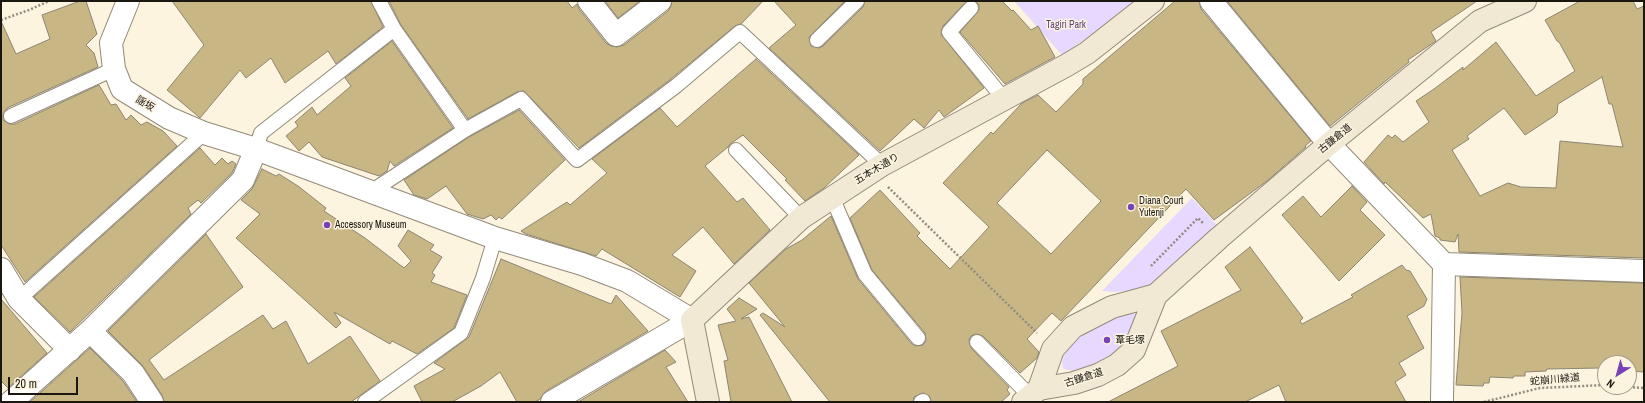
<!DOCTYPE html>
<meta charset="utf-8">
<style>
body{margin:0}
#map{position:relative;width:1645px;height:403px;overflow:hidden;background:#fcf4df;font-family:"Archivo Narrow",sans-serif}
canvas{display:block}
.frame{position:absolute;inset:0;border:2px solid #1a1710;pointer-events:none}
.north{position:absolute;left:1597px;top:355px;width:40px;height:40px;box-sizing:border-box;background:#fcf4df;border:1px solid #a29c8c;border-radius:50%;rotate:217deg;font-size:11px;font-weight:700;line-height:16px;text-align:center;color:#1a1710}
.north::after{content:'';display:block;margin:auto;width:14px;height:18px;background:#7841b7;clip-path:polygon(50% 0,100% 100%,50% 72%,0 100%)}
.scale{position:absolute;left:8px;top:377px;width:70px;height:18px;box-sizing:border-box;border:2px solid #1a1710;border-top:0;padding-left:5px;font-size:12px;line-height:14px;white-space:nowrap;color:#1a1710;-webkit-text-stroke:3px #fcf4df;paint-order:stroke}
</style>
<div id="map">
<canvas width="1645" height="403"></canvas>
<div class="frame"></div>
<div class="north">N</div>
<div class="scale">20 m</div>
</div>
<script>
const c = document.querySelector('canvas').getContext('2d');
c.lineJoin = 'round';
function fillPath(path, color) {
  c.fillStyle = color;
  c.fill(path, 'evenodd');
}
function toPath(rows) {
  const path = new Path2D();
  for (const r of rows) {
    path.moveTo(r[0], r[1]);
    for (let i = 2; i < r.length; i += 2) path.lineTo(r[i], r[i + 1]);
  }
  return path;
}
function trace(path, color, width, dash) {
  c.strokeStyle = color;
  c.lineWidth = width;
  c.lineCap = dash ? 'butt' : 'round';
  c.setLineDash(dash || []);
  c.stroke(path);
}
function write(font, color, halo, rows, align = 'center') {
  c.font = font + ' "Archivo Narrow","Noto Sans JP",sans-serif';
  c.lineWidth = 3;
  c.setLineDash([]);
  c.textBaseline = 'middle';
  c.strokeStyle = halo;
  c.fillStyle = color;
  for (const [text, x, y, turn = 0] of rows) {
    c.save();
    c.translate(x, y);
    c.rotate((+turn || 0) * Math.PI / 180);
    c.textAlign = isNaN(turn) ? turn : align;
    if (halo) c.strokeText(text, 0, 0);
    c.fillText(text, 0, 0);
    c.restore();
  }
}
fillPath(toPath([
 [1014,1,1135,1,1103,27,1062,55],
 [1192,198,1218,226,1153,288,1116,292,1102,291],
 [1128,313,1136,314,1136,320,1126,345,1112,357,1087,368,1073,371,1063,369,1062,362,1063,357,1068,348,1078,337,1094,327]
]), '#e6d8ff');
const building = toPath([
 [80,1,86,1,97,34,86,45,94,53,98,67,7,108,3,115,3,120,10,124,15,124,99,85,111,105,116,104,126,120,131,115,141,125,147,122,163,131,177,146,25,282,1,245,1,21,16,54,50,39,42,15,80,1],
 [172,1,371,1,383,27,336,64,328,51,285,83,271,58,246,78,240,70,200,118,167,90,204,45,172,1],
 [389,1,567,1,572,8,577,4,579,9,606,43,611,46,617,47,624,45,668,11,671,6,672,1,763,1,741,24,735,26,671,79,579,148,524,91,517,92,468,119,401,25,389,1],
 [605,1,640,1,618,18,605,1],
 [774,1,845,1,809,37,811,46,819,48,823,46,863,7,865,1,967,1,943,26,941,34,984,88,944,117,939,110,924,128,914,119,880,151,769,48,796,25,774,1],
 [975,1,1002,1,1012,11,1013,10,1031,30,1038,26,1055,57,1005,84,960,32,979,10,979,5,975,1],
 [1175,1,1199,1,1201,9,1311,141,1305,146,1306,147,1267,181,1214,220,1186,189,1061,321,1052,313,1027,339,1039,352,1037,358,1020,373,983,336,975,334,971,336,969,340,971,348,1009,387,1007,390,1010,394,1001,402,931,402,930,397,923,393,914,397,913,402,830,402,760,315,763,313,785,327,749,283,786,249,802,240,831,216,858,279,911,343,915,346,923,345,926,341,925,333,872,270,850,218,880,190,920,233,917,236,950,269,989,227,943,183,991,132,993,134,1022,103,1038,95,1056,112,1083,84,1083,79,1175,1],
 [1047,150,1101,201,1051,254,997,203,1047,150],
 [1227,1,1477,1,1431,32,1436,41,1408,60,1409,62,1330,126,1227,1],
 [1580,1,1633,1,1637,9,1644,6,1644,258,1459,252,1458,234,1455,242,1440,240,1440,238,1435,236,1431,214,1423,218,1385,182,1384,184,1364,162,1388,135,1392,138,1395,135,1403,142,1429,122,1416,101,1434,89,1463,67,1463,70,1496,42,1536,96,1575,71,1559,42,1557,41,1545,20,1580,1],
 [1602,77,1609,104,1612,104,1623,147,1560,141,1556,188,1521,187,1508,183,1480,196,1452,150,1469,139,1467,136,1504,108,1525,135,1554,116,1557,113,1558,104,1602,77],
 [392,41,453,128,394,166,390,161,387,171,379,176,322,157,309,142,299,151,286,136,298,126,295,122,312,107,317,115,351,86,345,78,392,41],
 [756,59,859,155,824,188,805,201,785,180,787,179,743,135,730,144,728,147,705,166,737,202,743,198,770,230,734,264,703,227,672,255,696,271,680,297,602,249,596,256,526,234,521,231,567,202,570,205,607,173,592,159,660,108,677,127,756,59],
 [519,110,565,160,502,219,499,217,496,220,491,215,483,219,467,214,446,186,427,199,414,195,404,180,469,137,519,110],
 [200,148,215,165,222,158,228,164,232,161,236,164,232,173,201,203,198,200,188,208,191,214,70,332,34,297,200,148],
 [262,169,276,176,279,174,298,186,326,208,324,211,365,238,404,268,411,261,398,246,408,230,434,245,430,250,442,257,432,273,435,275,431,282,467,295,454,328,417,354,392,341,390,344,334,312,341,323,336,328,236,238,260,214,241,200,252,189,262,169],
 [1352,186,1367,202,1360,210,1385,235,1339,281,1282,215,1303,196,1321,217,1352,186],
 [206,234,243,287,149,360,164,380,263,315,273,329,286,321,308,364,350,336,380,381,351,402,164,402,162,395,143,366,108,331,206,234],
 [1250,247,1303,318,1300,321,1302,324,1353,297,1351,295,1402,265,1406,270,1410,271,1427,299,1424,306,1407,316,1424,348,1399,363,1406,375,1395,382,1406,402,1286,402,1279,385,1245,402,1108,402,1178,366,1161,331,1241,290,1225,267,1250,247],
 [501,259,611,304,616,295,648,331,546,391,540,399,535,402,517,402,500,372,481,386,452,402,422,402,414,386,445,369,434,363,469,337,501,259],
 [1460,277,1644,283,1644,372,1629,371,1629,363,1605,363,1605,371,1600,371,1600,368,1547,369,1546,371,1525,372,1525,376,1514,376,1513,378,1490,377,1489,383,1484,383,1483,386,1456,385,1462,313,1460,277],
 [739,298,757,309,741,319,749,317,792,402,731,402,724,361,728,360,718,325,736,321,727,309,739,298],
 [1,299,47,353,8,388,1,381,1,299],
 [90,348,123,381,137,402,30,402,90,348],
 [665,350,676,362,666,367,688,402,578,402,665,350]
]);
fillPath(building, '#c8b685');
trace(building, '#8c8572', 1);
const lane = toPath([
 [379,1,394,29,465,130],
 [971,8,949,32,1004,99],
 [817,40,857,1],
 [11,116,114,69],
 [256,149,261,133,394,29],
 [736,150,801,218],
 [372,191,465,130,521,99,577,160,676,86,740,32,882,165],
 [832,197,865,274,918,338],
 [19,299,204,133],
 [977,342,1030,396],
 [365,402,461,333,483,278,495,238],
 [921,402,923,401]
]);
const street = toPath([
 [128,1,111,43,114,69,122,89,169,118,204,133,256,149,495,238,582,264,627,281,692,320,552,402],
 [589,1,616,35,660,1],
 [1211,1,1329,144,1444,264,1442,402],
 [1444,264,1644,271],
 [1,269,19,299,70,350],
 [90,331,133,373,152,402],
 [11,402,90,331,243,180,256,149]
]);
const secondary = toPath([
 [1039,389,1053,349,1073,327,1112,307,1156,295],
 [708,402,692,320,801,218,882,165,1067,65,1087,53,1153,1],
 [1023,402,1039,389,1074,383,1098,375,1117,365,1134,350,1156,295,1219,238,1329,144,1480,21,1525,1]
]);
trace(lane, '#938b78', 16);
trace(street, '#938b78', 24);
trace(secondary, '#938b78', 24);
trace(toPath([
 [1,20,29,10,49,1],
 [888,187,1037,333],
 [1151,266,1198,218,1203,223],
 [1629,387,1644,388],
 [1484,402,1540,388,1605,385]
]), '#918c7d', 2.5, [2, 2]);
trace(lane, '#fff', 14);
trace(street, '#fff', 22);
trace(secondary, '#f1e9d4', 22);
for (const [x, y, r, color] of [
 [1131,207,4,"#7841b7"],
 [327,225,4,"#7841b7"],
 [1107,340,4,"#7841b7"]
]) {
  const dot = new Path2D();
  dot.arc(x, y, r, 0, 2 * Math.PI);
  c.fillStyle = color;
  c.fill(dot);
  trace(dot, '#fcf4df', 1.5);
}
write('10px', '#5c437f', '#fcf4df', [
 ["Tagiri Park",1066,25]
]);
write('10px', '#1a1710', '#fcf4df', [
 ["謡坂",145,104,31],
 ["古鎌倉道",1335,139,-39],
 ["五本木通り",877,169,-31],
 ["古鎌倉道",1084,378,-18],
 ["蛇崩川緑道",1555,380,-5]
]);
write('10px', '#1a1710', '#fcf4df', [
 ["Diana Court",1139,201],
 ["Yutenji",1139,213],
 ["Accessory Museum",335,225],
 ["葦毛塚",1115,340]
], 'left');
</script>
